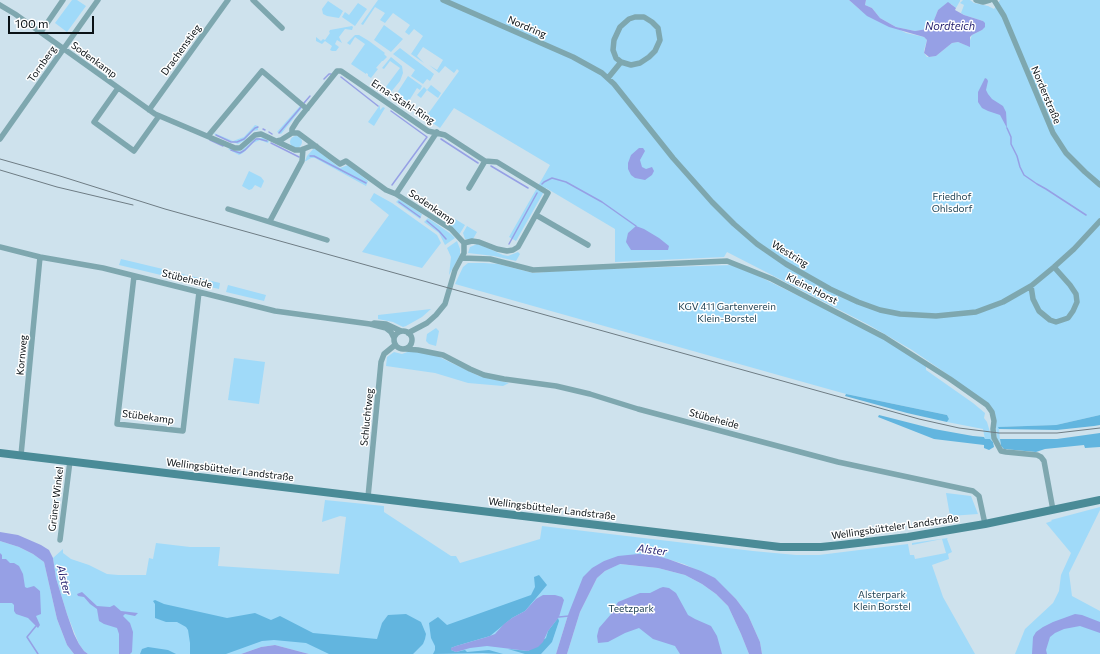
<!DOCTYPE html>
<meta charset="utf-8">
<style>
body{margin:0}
#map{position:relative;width:1100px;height:654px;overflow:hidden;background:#cee2ed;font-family:Commissioner,sans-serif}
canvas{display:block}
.scale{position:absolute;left:8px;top:16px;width:86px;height:18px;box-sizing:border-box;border:2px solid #0a1115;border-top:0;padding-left:5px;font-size:12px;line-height:14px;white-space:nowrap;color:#0a1115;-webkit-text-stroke:3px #fff;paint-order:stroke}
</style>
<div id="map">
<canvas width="1100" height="654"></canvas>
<div class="scale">100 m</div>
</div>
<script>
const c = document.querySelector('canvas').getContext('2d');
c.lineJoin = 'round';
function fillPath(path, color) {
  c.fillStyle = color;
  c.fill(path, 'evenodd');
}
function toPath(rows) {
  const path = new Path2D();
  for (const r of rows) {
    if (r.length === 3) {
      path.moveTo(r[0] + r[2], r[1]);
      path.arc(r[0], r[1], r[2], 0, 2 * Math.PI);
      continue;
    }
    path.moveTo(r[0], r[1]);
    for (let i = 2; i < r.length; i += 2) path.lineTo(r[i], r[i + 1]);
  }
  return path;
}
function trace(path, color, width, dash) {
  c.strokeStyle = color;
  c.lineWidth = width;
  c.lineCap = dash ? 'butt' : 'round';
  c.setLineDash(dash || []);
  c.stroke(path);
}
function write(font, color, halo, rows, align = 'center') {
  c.font = font + ' Commissioner,sans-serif';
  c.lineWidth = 3;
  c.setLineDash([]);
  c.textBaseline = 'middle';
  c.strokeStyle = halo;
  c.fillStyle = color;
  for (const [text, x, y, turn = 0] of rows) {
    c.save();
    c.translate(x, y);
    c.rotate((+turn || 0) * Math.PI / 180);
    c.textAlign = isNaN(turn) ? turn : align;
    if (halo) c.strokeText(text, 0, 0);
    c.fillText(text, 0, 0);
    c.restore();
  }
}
fillPath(toPath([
 [72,0,77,0,86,6,67,32,55,23],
 [378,0,849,0,859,9,906,33,924,37,927,40,924,50,924,53,927,57,936,56,952,43,958,42,968,46,972,35,982,30,983,21,964,15,961,13,964,5,960,3,963,0,970,0,974,3,988,6,994,9,1000,0,1100,0,1100,415,1056,425,999,427,1000,443,1003,448,997,439,995,413,950,376,912,350,869,325,727,252,724,257,615,262,615,229,546,188,516,241,509,237,550,165,454,108,440,128,425,118,459,71,457,69,454,73,445,66,439,73,429,65,437,70,443,60,423,47,417,56,424,63,411,54,423,36,414,29,409,35,405,32,410,25,393,13,385,23,380,20,385,13,375,7,363,25,361,24],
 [866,0,960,0,960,1,956,8,951,4,938,10,932,25,927,29,915,31,896,27,880,18,872,8,865,5],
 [328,1,343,11,339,18,327,16,323,14,322,9],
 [358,3,367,9,355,26,342,17,345,12,349,15],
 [384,25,403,39,391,52,374,40],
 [352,26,353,27,352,30,345,29,339,37,342,43,337,40,335,44,339,47,336,51,332,51,330,50,332,46,325,41,322,44,316,41,316,37,321,41,323,39,325,40,330,33,329,32,330,30],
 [355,35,359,35,369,41,385,53,384,54,387,57,383,61,382,61,376,68,378,69,371,78,368,76,368,74,366,73,366,74,351,64,365,44,355,37,350,45,347,43],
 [400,48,434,74,430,81,427,79,423,84,411,76,415,70,393,54],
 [391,57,402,66,403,73,400,81,391,92,385,88,400,68,390,61,384,69,382,68],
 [408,76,422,86,420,90,417,88,407,104,395,96],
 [431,85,441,93,438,98,427,90,421,98,417,95,424,87,427,90],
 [380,105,380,110,383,107,385,108,374,126,368,122],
 [300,106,302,108,281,134,277,132],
 [255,125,258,126,258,130,253,131,245,140,238,144,215,135,214,133,233,141,244,137],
 [296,142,6],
 [256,138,263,138,269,141,268,143,260,140,253,143,243,153,239,155,228,149,230,148,236,151,241,151],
 [314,148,340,168,348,165,368,181,366,186,315,158,311,158,306,161,305,161,307,156],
 [249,171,261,177,264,181,261,188,255,185,252,189,249,190,242,186],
 [374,193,392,203,437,235,441,243,422,268,362,252,389,215,370,200],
 [399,199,422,214,420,219,396,202],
 [428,218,451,234,455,238,445,245,439,233,424,222],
 [455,219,465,225,459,235,448,225,450,221,453,223],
 [467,226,477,232,473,239,465,239,463,233],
 [457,241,460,249,460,255,449,275,451,257,447,248],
 [477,243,503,255,508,256,518,252,520,254,516,261,494,256,468,253,470,247,477,244],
 [121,259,167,270,165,276,119,265],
 [468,263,484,263,498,264,533,273,571,270,734,265,742,268,884,338,926,365,926,370,973,403,985,413,984,418,987,422,993,442,990,439,985,439,983,429,947,422,949,419,947,415,846,394,796,380,455,284,463,267],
 [174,272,220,283,219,289,173,278],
 [228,285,266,295,264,301,226,292],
 [431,309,422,317,406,326,403,327,393,322,378,319,378,315],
 [436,328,439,331,436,346,429,344,426,341,427,334],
 [410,351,435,355,479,376,509,383,503,386,468,383,435,373,386,366,387,357,394,352,402,354],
 [234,358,265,362,259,404,228,400],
 [946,493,971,496,978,514,950,516],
 [325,500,384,506,384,512,451,556,456,556,460,563,540,539,542,526,753,551,796,555,819,555,908,544,910,555,914,555,915,559,946,553,942,539,912,545,912,543,948,538,947,539,952,552,948,554,949,559,932,565,943,597,975,654,762,654,760,642,748,615,736,599,715,579,684,564,654,555,604,561,568,615,556,654,309,654,275,645,261,647,241,654,88,654,84,651,79,644,67,614,56,578,53,558,63,549,63,553,71,559,89,565,107,574,118,575,146,575,149,558,153,559,156,543,190,547,220,547,218,566,339,574,346,517,340,516,322,522],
 [1100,507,1100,510,1069,573,1072,596,1100,611,1100,654,1015,654,1025,629,1053,603,1059,591,1061,575,1071,553,1046,523,1052,521,1051,520],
 [0,541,19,547,33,554,44,562,57,619,67,645,74,654,0,654],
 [619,564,658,568,685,575,702,584,716,594,728,606,741,634,749,654,567,654,580,612,597,578,605,571]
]), '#a0daf9');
fillPath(toPath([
 [846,394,947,415,949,419,947,422,907,413,845,396],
 [879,415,934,429,973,436,984,437,985,439,990,439,993,442,994,447,989,450,984,448,984,445,934,439,878,417],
 [1100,415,1100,425,1094,426,1057,430,999,429,998,427,1056,425],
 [1100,433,1100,447,1085,448,1084,445,1045,449,1036,452,1004,449,1001,446,1000,439,1057,439],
 [539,575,547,585,525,611,512,618,490,636,456,646,451,648,451,650,456,652,465,650,467,652,489,650,503,654,483,653,433,654,435,650,435,646,431,638,429,623,438,617,447,625,531,595,535,587,534,577],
 [155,600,164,604,227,618,255,613,271,620,280,616,313,633,377,639,382,623,388,615,406,614,421,622,426,634,425,639,423,644,413,654,329,654,306,643,274,640,262,641,226,654,190,654,190,643,188,630,186,627,177,622,166,622,155,618,155,604,153,601],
 [558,618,559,621,552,642,541,654,525,654,508,649,528,651,546,638,548,631],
 [148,647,168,650,176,654,140,654,142,649]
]), '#62b5df');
fillPath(toPath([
 [849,0,866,0,865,5,872,8,880,18,896,27,915,31,927,29,932,25,938,10,948,2,956,8,955,10,964,15,983,21,985,23,985,27,982,30,972,35,970,37,970,47,958,42,952,43,936,56,929,57,924,53,927,40,924,37,889,27,867,16],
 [985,78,987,79,988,81,986,90,988,94,992,99,1003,106,1006,112,1007,128,1000,115,988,111,982,108,978,102,978,92],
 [639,148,643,148,645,151,640,160,642,167,646,169,652,167,654,171,652,175,645,180,635,178,631,175,628,169,628,163,631,155],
 [636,226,644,229,659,238,669,246,668,250,631,250,626,242,628,233],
 [0,532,18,535,41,545,49,550,53,558,56,578,67,614,74,634,79,644,84,651,88,654,74,654,67,645,57,619,44,562,33,554,19,547,0,541],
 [0,553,2,555,2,559,6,559,10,563,14,563,19,566,23,574,25,587,27,588,34,586,40,591,41,614,36,616,40,625,38,628,28,618,16,614,14,611,14,605,12,603,0,603],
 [638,554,654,555,668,559,701,571,715,578,736,599,748,615,760,642,762,654,749,654,741,634,728,606,716,594,702,584,685,575,658,568,620,564,605,571,597,578,580,612,567,654,556,654,568,615,583,577,592,568,604,561,618,556],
 [663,587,669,588,676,593,688,615,695,619,711,626,717,636,722,654,680,654,675,646,653,639,639,628,625,633,608,642,598,643,597,636,599,628,612,613,618,602,640,593,650,593,660,588],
 [82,592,97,606,110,607,114,605,121,611,138,613,135,616,125,614,123,616,130,623,133,632,132,652,130,654,119,654,119,634,117,628,104,624,99,621,97,609,90,604,84,597,78,596,77,594],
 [543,595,555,595,562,597,564,600,559,617,548,631,543,642,538,647,528,651,487,646,470,648,456,652,451,650,451,648,456,646,487,637,495,634,504,624,512,618,525,611,536,599],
 [1075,614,1082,615,1100,622,1100,633,1080,626,1064,629,1055,633,1050,637,1046,650,1047,654,1032,654,1033,637,1036,632,1043,627,1053,622],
 [275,645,309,654,241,654,261,647]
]), '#96a0e5');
trace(toPath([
 [341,77,378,106],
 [324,79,329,74,331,74],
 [304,103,310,96],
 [391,111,427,137,392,185],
 [1007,128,1011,137,1011,144,1017,156,1020,167,1024,175,1037,184,1046,189,1086,215],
 [263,129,265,130],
 [269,132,272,134],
 [279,133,301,107],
 [216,135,231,142,237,142,244,139,255,128,258,127],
 [441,139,478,163],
 [210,140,223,146],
 [271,143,299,157],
 [231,150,240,153,245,150,256,139,259,139,267,141],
 [310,156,314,156,366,183],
 [491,166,528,188],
 [542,184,544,182,552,178,566,182,602,202,636,226],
 [399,202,420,217],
 [427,221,439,231,446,239],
 [509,244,537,193],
 [559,617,569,616],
 [36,626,27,637,38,654]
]), '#96a0e5', 1.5);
trace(toPath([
 [253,0,282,28],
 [443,0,573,57,602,73,614,84,673,158,712,202,734,224,757,244,786,264,830,289,858,302,880,310,900,314,936,316,976,312,1003,302,1031,286,1054,267,1074,249,1100,221],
 [976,0,983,2,990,0],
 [994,0,1004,16,1053,133,1066,153,1085,172,1100,185],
 [0,5,15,14,155,114,235,148,240,148,255,135,261,134,295,150,301,150,311,146,316,146],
 [635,17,644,17,652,22,658,28,660,40,655,51,649,57,640,63,631,65,621,62,616,58,613,50,614,40,620,27,629,19,635,17],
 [41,32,63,0],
 [608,78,621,62],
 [118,88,94,122,134,151,159,116],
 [149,110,228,0],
 [292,133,292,129,297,121,337,71,341,71,428,131,445,135,485,161,497,162,548,193,518,247,513,250,507,251,497,249,479,242,472,241,464,243],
 [208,136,262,71,307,109],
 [0,139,98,0],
 [277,141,281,140,292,133,298,133,333,159,340,164,346,161,386,190,396,194,451,229,464,243,464,253,455,270,445,304,436,315,427,323,408,333],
 [469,188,485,161],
 [396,194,437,132],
 [228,209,327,240],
 [536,215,588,245],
 [270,221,302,161,303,149],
 [0,247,40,257,103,268,275,311,370,324,386,328,391,332,394,338],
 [462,258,490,259,533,270,727,261,772,279,884,337,950,379,987,405,992,412,994,421,993,429,994,438,1001,451,1006,452,1037,455,1041,457,1044,461,1053,510],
 [134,276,117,424,183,431,199,292],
 [1031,286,1033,299,1039,311,1050,320,1056,322,1068,318,1073,311,1077,302,1076,294,1070,285,1054,267],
 [374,323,386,324,401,331],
 [403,340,9],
 [406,349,418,350,443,355,470,369,484,375,504,379,556,386,590,394,638,409,838,462,973,491,979,496,985,524],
 [21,455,40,257],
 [368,497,381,362,384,354,395,345],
 [60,540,70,461]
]), '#7ea7af', 5.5);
trace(toPath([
 [0,453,780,547,821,547,841,545,908,537,985,524,1100,500]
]), '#4a8b97', 8);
trace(toPath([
 [0,159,60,176,165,209,919,419,959,428,999,433,1057,433,1100,428],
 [0,170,57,187,133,205]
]), '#6e7c84', 1);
write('10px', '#0a1115', '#fff', [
 ["Nordring",527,27,23],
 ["Drachenstieg",181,50,-54],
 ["Sodenkamp",94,60,36],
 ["Tornberg",42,64,-55],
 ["Norderstraße",1046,95,67],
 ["Erna-Stahl-Ring",403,102,33],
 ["Sodenkamp",432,207,34],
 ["Westring",790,254,32],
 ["Stübeheide",187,279,14],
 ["Kleine Horst",812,289,27],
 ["Kornweg",22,355,-85],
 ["Stübekamp",148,417,8],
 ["Schluchtweg",367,417,-84],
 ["Stübeheide",714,419,15],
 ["Wellingsbütteler Landstraße",230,470,7],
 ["Grüner Winkel",56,499,-83],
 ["Wellingsbütteler Landstraße",552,509,7],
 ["Wellingsbütteler Landstraße",895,527,-8]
]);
write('10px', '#1a3e50', '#fff', [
 ["Friedhof",952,197],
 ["Ohlsdorf",952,209],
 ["KGV 411 Gartenverein",727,307],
 ["Klein-Borstel",727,319],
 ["Alsterpark",882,595],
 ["Klein Borstel",882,607],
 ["Teetzpark",631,609]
]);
write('italic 11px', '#221e6d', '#fff', [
 ["Nordteich",950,26],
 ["Alster",652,550,7],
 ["Alster",64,580,76]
]);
</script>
